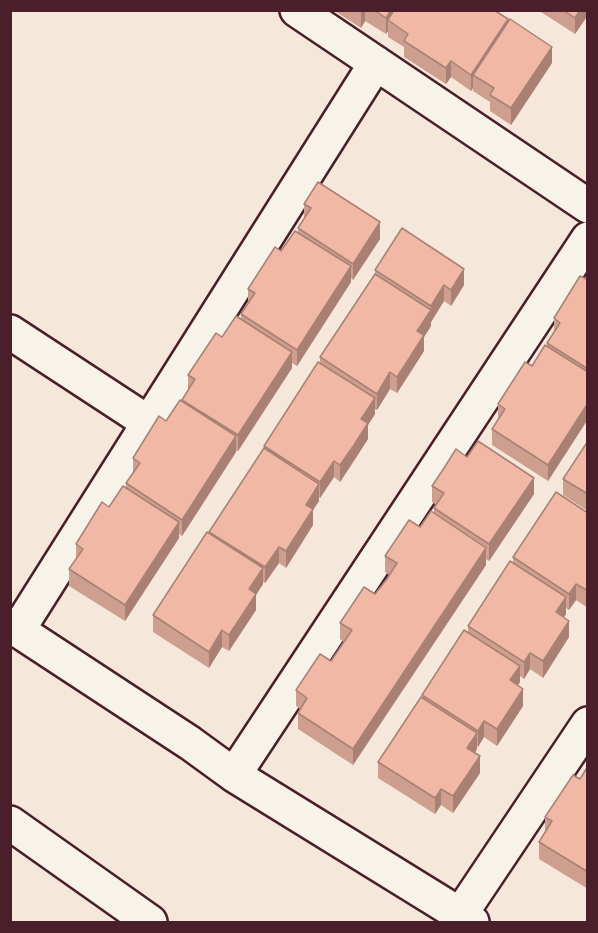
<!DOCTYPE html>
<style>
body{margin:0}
#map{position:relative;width:598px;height:933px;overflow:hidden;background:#f6e7db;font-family:Mali,sans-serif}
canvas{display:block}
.frame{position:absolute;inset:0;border:12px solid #4a1f2b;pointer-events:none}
</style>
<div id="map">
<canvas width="598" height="933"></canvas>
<div class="frame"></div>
</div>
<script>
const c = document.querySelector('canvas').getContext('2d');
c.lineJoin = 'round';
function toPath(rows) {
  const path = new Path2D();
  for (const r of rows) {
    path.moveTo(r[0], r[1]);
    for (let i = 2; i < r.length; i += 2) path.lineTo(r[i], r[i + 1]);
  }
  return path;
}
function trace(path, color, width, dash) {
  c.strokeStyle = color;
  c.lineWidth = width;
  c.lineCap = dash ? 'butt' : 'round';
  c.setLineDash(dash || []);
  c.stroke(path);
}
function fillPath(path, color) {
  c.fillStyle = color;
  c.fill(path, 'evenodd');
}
const minor = toPath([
 [297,10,588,206],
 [10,332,149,423],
 [10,625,190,743,234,775,472,922],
 [18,630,376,63],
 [234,775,588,239],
 [10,823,150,922],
 [460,915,588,724]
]);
trace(minor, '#4a1f2b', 38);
trace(minor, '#f7f3e8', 33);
fillPath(toPath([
 [333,10,494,10,508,22,552,63,511,125,490,111,490,102,473,91,473,88,471,91,451,77,446,84,404,57,404,47,388,37,388,31,386,34,365,21,361,28],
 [538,10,588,10,588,15,575,34],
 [304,204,380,239,353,280,351,278,351,282,297,366,292,363,292,368,238,451,236,451,236,452,182,536,179,534,179,538,125,621,69,586,69,569,76,559,76,544,126,487,126,483,133,473,133,458,182,402,182,400,188,390,188,375,222,337,241,319,241,314,248,303,248,289,298,232,298,228,304,219],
 [375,270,464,285,451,306,444,301,431,322,431,326,424,337,424,351,410,373,397,393,390,389,377,410,375,409,375,414,368,425,368,439,354,461,340,482,334,477,320,498,319,497,319,501,313,510,313,525,286,568,279,563,265,583,263,582,263,584,256,595,256,610,229,651,222,647,209,668,153,632,153,615,209,534,209,532,264,448,264,446,320,363,320,357,375,275],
 [588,280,588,419,548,481,492,445,492,429,498,419,498,404,547,347,547,343,554,333,554,318],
 [588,441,588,511,563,495,563,479],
 [467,457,534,494,489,561,486,559,486,565,353,765,298,729,298,713,300,709,296,706,296,690,331,661,344,642,340,639,340,623,375,594,389,575,385,572,385,556,420,527,434,514,434,508,436,505,432,502,432,486],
 [588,513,588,608,576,600,569,610,566,608,566,614,564,617,569,637,543,678,530,669,524,679,520,676,520,682,518,685,523,706,497,746,484,737,478,747,477,746,477,749,475,753,480,773,453,813,441,805,435,814,378,778,378,762,422,698,422,695,468,632,468,626,513,563,513,557],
 [588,766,588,889,539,859,539,842,545,832,545,817,580,779]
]), '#ce9e8e');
fillPath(toPath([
 [362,10,365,10,365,21,361,28,361,12],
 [391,10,402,10,388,20,388,31,386,34,386,18],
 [580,10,588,10,588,15,575,34,575,18],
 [508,19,508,36,473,75,473,88,471,91,471,75],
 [552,47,552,63,511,125,511,108],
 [451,61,451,77,446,84,446,68],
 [380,222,380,239,353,280,353,264],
 [351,266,351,282,297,366,297,350],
 [464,269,464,285,451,306,451,290],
 [444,285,444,301,431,322,431,326,424,337,424,351,397,393,397,377,417,331,431,310,431,306],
 [292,352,292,368,238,451,238,435],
 [390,372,390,389,377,410,377,394],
 [375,398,375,414,368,425,368,439,340,482,340,465,361,419],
 [588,403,588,419,548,481,548,465],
 [236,436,236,452,182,536,182,520],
 [334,461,334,477,320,498,320,482],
 [534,478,534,494,489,561,489,544],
 [319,484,319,501,313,510,313,525,286,568,286,551,306,505],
 [179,522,179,538,125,621,125,605],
 [279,547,279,563,265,583,265,567],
 [486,548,486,565,353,765,353,749],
 [263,568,263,584,256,595,256,610,229,651,229,635,249,589],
 [576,584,576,600,569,610,569,594],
 [566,597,566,614,556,629,556,612],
 [569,621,569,637,543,678,543,661],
 [222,630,222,647,209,668,209,652],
 [530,653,530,669,524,679,524,662],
 [520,666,520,682,510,697,510,680],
 [523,689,523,706,497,746,497,729],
 [484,721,484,737,478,747,478,731],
 [477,733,477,749,467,765,467,748],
 [480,756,480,773,453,813,453,796],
 [441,789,441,805,435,814,435,798]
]), '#a88174');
const building = toPath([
 [374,10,391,10,386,18,374,10],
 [394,10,494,10,508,19,471,75,451,61,446,68,404,41,408,34,388,20,394,10],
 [563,10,580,10,575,18,563,10],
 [510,19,552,47,511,108,490,95,494,88,473,75,510,19],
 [318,182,380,222,353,264,298,228,311,208,304,204,318,182],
 [402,228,464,269,451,290,444,285,431,306,375,270,402,228],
 [295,231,351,266,297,350,241,314,255,293,248,289,275,247,281,251,295,231],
 [375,274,431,310,417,331,424,335,410,357,397,377,390,372,377,394,320,357,375,274],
 [580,276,588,280,588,369,547,343,560,323,554,318,580,276],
 [236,316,292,352,238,435,182,400,195,379,188,375,216,333,222,337,236,316],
 [545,345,588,372,588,403,548,465,492,429,505,409,498,404,525,362,532,366,545,345],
 [318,362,375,398,361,419,368,423,354,445,340,465,334,461,320,482,264,446,318,362],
 [180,400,236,436,182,520,126,483,140,463,133,458,159,416,166,421,180,400],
 [478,441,534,478,489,544,434,508,444,493,432,486,444,468,456,449,467,457,478,441],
 [588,441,588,494,563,479,588,441],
 [264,448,319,484,306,505,313,509,286,551,279,547,265,567,209,532,264,448],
 [123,486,179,522,125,605,69,569,83,549,76,544,102,502,109,507,123,486],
 [556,492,588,513,588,591,576,584,569,594,513,557,556,492],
 [431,511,486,548,353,749,298,713,307,698,296,690,320,654,331,661,352,630,340,623,364,587,375,594,387,579,397,563,385,556,409,520,420,527,431,511],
 [207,532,263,568,249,589,256,594,229,635,222,630,209,652,153,615,207,532],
 [510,561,566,597,556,612,569,621,543,661,530,653,524,662,468,626,510,561],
 [464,630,520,666,510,680,523,689,497,729,484,721,478,731,422,695,464,630],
 [421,697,477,733,467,748,480,756,453,796,441,789,435,798,378,762,421,697],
 [588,766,588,872,539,842,552,821,545,817,573,775,580,779,588,766]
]);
fillPath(building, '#f0b8a5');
trace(building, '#a88174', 1.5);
</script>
